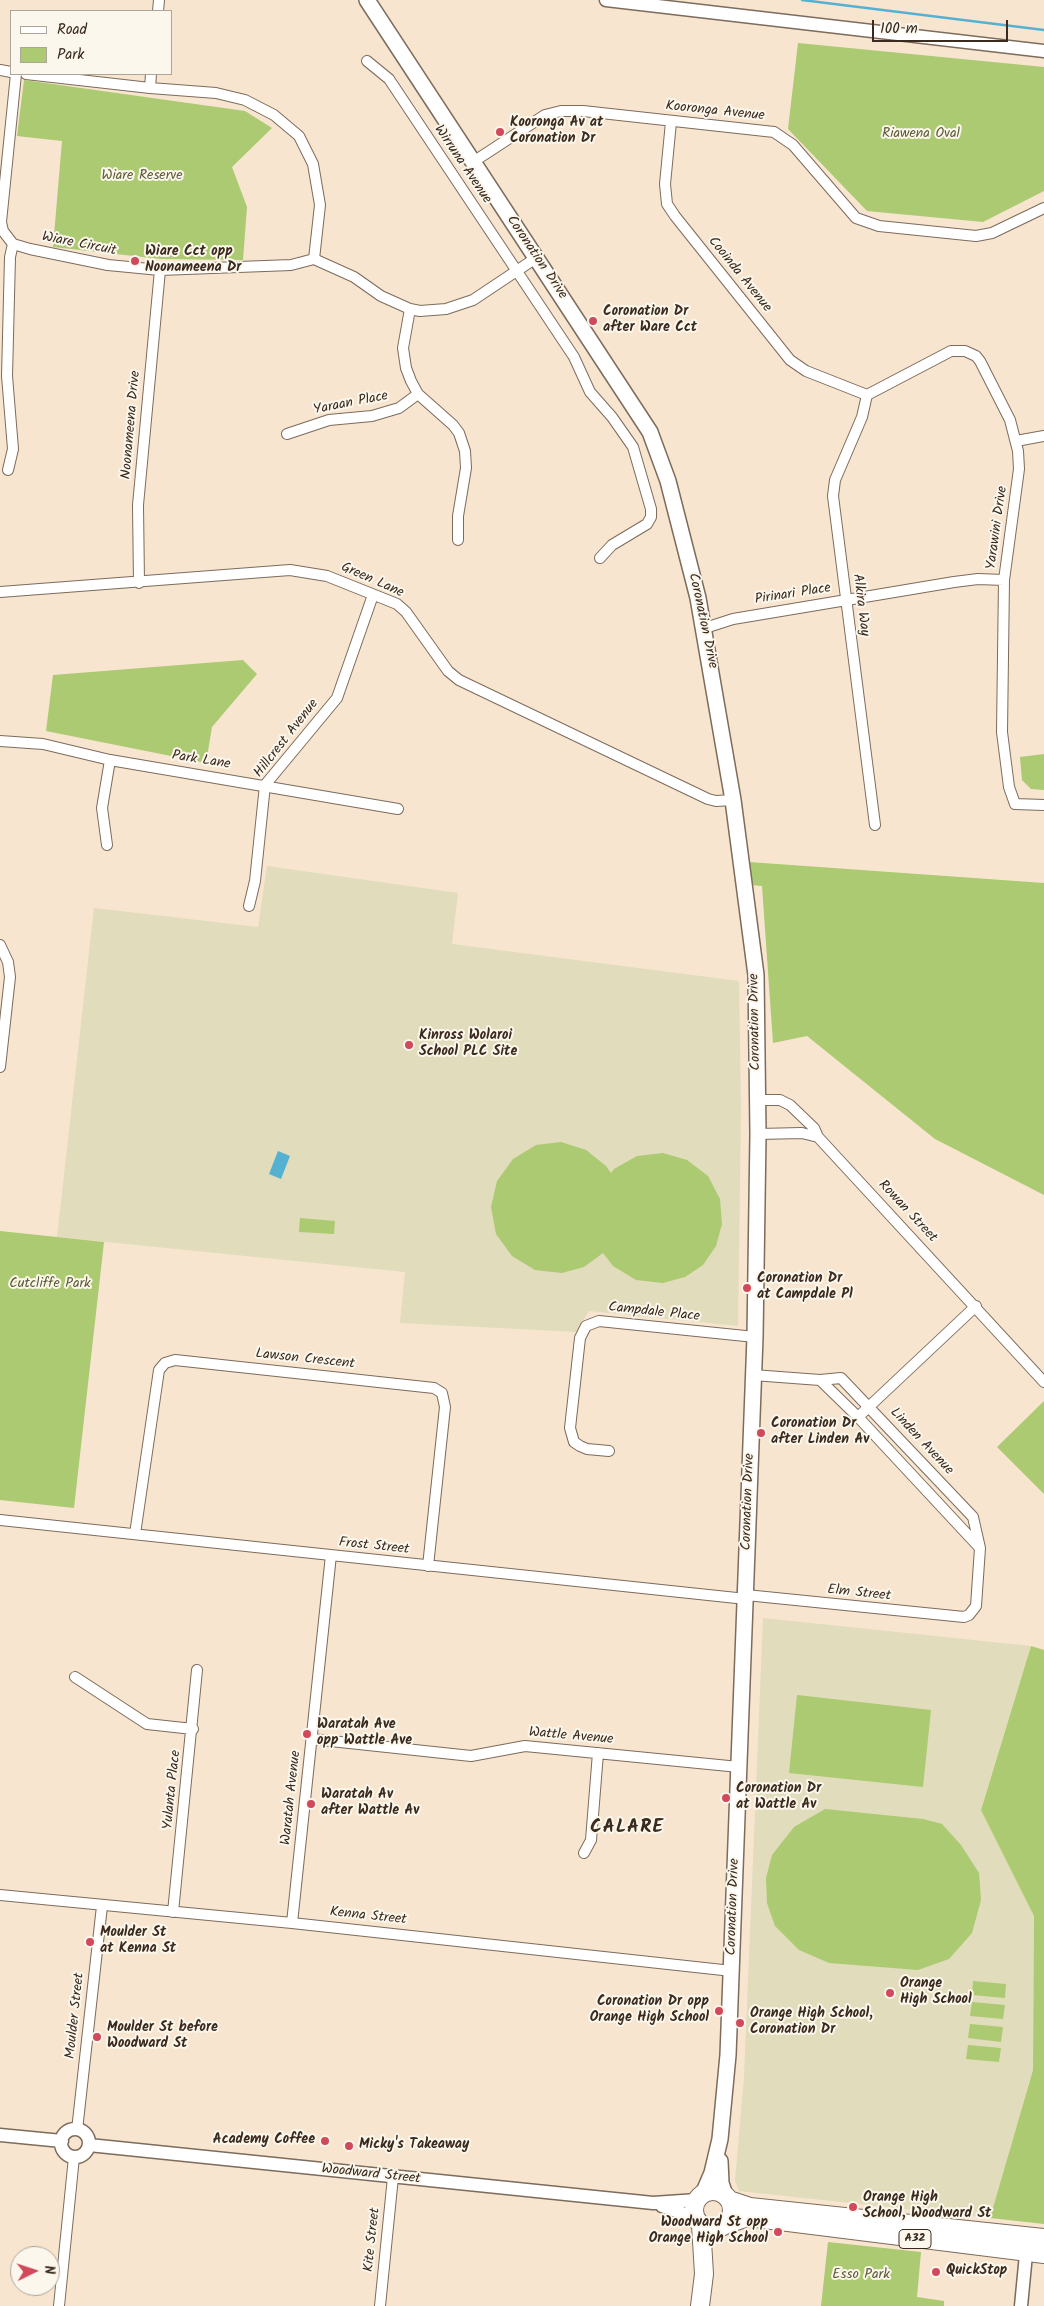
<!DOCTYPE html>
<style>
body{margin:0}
#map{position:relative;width:1044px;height:2306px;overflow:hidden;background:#f7e5cf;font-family:Kalam,sans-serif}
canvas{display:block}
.legend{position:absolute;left:10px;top:10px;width:162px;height:65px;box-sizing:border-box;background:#fbf7ec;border:1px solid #aea59a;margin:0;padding:6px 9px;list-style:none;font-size:15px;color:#3b2a1e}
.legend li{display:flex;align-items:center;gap:10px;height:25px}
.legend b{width:25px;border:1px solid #aea59a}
.north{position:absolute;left:10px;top:2246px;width:50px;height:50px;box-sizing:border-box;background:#fbf7ec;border:1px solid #aea59a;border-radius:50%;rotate:86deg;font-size:14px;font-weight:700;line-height:20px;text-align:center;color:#3b2a1e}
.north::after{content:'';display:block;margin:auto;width:18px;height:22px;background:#d1495b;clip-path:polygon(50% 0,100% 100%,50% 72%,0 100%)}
.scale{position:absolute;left:872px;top:20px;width:136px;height:22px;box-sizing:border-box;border:2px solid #3b2a1e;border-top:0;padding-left:6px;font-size:15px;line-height:18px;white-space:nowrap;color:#3b2a1e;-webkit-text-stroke:4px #fbf7ec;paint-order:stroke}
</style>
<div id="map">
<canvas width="1044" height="2306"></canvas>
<ul class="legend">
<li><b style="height:6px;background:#fff"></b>Road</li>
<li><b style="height:14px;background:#abca71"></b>Park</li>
</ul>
<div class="north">N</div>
<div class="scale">100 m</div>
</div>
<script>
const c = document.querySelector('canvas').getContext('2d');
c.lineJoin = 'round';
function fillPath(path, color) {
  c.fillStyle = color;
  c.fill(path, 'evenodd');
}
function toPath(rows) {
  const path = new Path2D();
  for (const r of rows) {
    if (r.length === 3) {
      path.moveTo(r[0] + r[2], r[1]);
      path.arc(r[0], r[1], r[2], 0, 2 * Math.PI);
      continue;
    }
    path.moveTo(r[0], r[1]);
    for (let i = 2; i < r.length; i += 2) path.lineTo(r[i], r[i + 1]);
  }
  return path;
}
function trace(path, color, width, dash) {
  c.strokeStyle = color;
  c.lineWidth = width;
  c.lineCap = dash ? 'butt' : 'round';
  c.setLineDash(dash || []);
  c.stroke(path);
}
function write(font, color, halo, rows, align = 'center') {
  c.font = font + ' Kalam,sans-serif';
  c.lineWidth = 4;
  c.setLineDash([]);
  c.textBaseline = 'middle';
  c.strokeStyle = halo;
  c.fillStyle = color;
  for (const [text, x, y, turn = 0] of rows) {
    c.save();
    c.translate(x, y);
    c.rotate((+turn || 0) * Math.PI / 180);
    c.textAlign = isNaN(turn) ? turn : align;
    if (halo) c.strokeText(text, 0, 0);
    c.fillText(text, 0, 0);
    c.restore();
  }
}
fillPath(toPath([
 [267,866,458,893,452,944,739,981,741,1109,738,1326,589,1311,576,1332,400,1323,405,1272,57,1237,94,908,258,927],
 [763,1618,1031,1646,981,1809,1034,1916,1033,2070,990,2218,739,2191,735,2181,744,2077]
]), '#e1dcbb');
fillPath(toPath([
 [798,43,1044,67,1044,191,983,222,867,211,788,129],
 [24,80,245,111,272,128,232,167,247,207,243,260,161,259,53,247,62,141,17,136],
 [243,660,257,674,212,727,206,763,46,731,53,675],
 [1044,754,1044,790,1031,789,1022,780,1020,757],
 [749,862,1044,883,1044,1195,935,1139,807,1036,773,1043,762,886,752,885],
 [561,1142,586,1150,606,1166,611,1173,614,1169,637,1156,663,1153,687,1160,708,1176,720,1199,722,1224,716,1246,703,1265,685,1277,663,1283,636,1280,613,1266,603,1253,584,1267,562,1273,535,1270,512,1256,496,1234,491,1207,497,1181,513,1159,536,1145],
 [300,1218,335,1221,334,1234,299,1232],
 [0,1231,104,1242,74,1508,0,1500],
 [1044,1401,1044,1494,997,1447],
 [1031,1646,1044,1650,1044,2224,990,2218,1033,2070,1034,1916,981,1810],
 [797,1695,931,1710,923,1787,789,1773],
 [825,1809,923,1819,942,1824,961,1845,979,1873,981,1900,972,1933,949,1959,918,1970,829,1963,799,1950,775,1926,767,1903,766,1878,772,1855,794,1827],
 [973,1981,1006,1984,1005,1998,972,1995],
 [972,2002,1005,2005,1003,2019,970,2016],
 [970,2024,1003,2027,1001,2042,968,2038],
 [968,2045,1001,2048,999,2062,966,2059],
 [828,2242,921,2252,917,2297,944,2301,944,2306,821,2306]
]), '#abca71');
fillPath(toPath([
 [278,1151,290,1156,281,1179,269,1174]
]), '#54b1d2');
trace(toPath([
 [802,0,1044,30]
]), '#54b1d2', 2.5);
const minor = toPath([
 [158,11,159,0],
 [367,61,389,79,574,357,590,392,612,417,633,447,651,509,651,517,647,524,612,545,600,558],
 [0,70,11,72],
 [16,74,1,222,3,231,13,244,30,249,108,265,160,270,291,265,314,259,354,277,381,296,410,309,420,311,446,309,473,300,536,258],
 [26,74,150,88,216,93,245,100,274,115,299,136,313,164,320,205,314,259],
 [150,88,151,74],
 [671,122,665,184,667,204,675,216,790,360,806,371,867,395],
 [473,162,545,115,561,111,583,111,774,132,793,145,856,218,879,226,976,236,992,233,1044,208],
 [410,309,403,348,406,368,411,381,418,394,453,425,459,433,465,451,466,468,458,516,458,540],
 [867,395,951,351,965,351,976,356,980,361,1010,420,1018,451,1019,469,1004,580,1002,732,1009,787,1015,804,1044,805],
 [867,395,862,417,835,480,833,496,875,825],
 [287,434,329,420,372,416,399,408,418,394],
 [1016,441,1044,436],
 [8,470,13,449,7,376,10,257,13,244],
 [139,583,138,505,160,270],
 [0,592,290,570,327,576,397,604,406,612,448,671,459,680,708,799,716,801,733,800],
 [705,628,733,619,954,582,978,579,1004,580],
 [0,741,43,744,110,760,398,809],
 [107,845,102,808,110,760],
 [249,906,255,881,265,785,337,698,373,595],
 [0,945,8,962,10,977,0,1067],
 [757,1100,780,1100,790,1105,814,1128,818,1137,1044,1382],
 [758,1134,802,1133,818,1137],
 [820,1380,858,1417,979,1547],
 [858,1417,976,1306],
 [609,1451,587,1449,580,1446,574,1442,570,1428,580,1338,586,1326,599,1321,755,1337],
 [0,1520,746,1599],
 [135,1534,159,1370,165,1363,175,1360,434,1388,442,1393,445,1407,428,1566],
 [746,1595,964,1617,969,1615,976,1606,980,1548,973,1517,841,1378,820,1380,753,1375],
 [75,1677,147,1724,193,1729],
 [312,1739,471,1756,525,1746,739,1767],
 [584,1853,591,1840,598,1753],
 [0,1895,292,1923,732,1971],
 [173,1912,197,1670],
 [292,1923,331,1555],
 [77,2130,102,1906],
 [59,2306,74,2157],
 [380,2306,393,2177]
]);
const tertiary = toPath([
 [606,0,1044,51],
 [75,2143,14],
 [0,2135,62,2141],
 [89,2145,653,2203,697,2200],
 [662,2206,696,2218],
 [1021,2306,1027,2244]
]);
const secondary = toPath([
 [367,0,650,432,668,481,698,598,733,800,756,975,758,1134,755,1337,728,2055,720,2139,712,2173,703,2194],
 [720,2161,721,2183,725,2195]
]);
const trunk = toPath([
 [713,2210,19],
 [729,2200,750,2207,1044,2238],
 [727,2224,745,2218,756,2218,1044,2254],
 [700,2306,704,2274,701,2225]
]);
trace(minor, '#7d6b5c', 12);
trace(tertiary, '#7d6b5c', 15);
trace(secondary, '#7d6b5c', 18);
trace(trunk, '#7d6b5c', 20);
trace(minor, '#fff', 10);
trace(tertiary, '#fff', 12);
trace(secondary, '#fff', 15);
trace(trunk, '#fff', 18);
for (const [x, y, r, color] of [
 [500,132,5,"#d1495b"],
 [135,261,5,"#d1495b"],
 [593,321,5,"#d1495b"],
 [409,1045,5,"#d1495b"],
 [747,1288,5,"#d1495b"],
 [761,1433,5,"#d1495b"],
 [307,1734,5,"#d1495b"],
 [726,1798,5,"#d1495b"],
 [311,1804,5,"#d1495b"],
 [90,1942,5,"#d1495b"],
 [890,1993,5,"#d1495b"],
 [719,2011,5,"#d1495b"],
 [740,2023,5,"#d1495b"],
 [97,2037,5,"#d1495b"],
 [325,2141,5,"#d1495b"],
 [349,2146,5,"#d1495b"],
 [853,2207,5,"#d1495b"],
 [778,2232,5,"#d1495b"],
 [936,2272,5,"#d1495b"]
]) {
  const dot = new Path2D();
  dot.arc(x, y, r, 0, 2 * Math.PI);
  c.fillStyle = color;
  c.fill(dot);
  trace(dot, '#fbf7ec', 2);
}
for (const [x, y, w] of [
 [915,2239,32]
]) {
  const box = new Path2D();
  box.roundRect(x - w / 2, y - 9.5, w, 19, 4);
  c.fillStyle = '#fbf7ec';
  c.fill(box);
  trace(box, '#3b2a1e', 1);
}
write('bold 12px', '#3b2a1e', null, [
 ["A32",915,2239]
]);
write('14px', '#3b2a1e', '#fbf7ec', [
 ["Kooronga Avenue",715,112,6],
 ["Wirruna Avenue",462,165,56],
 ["Wiare Circuit",79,245,11],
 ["Coronation Drive",536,258,56],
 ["Cooinda Avenue",739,275,51],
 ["Yaraan Place",351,404,-11],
 ["Noonameena Drive",132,425,-85],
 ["Yarawini Drive",998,528,-82],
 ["Green Lane",372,581,24],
 ["Pirinari Place",793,595,-9],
 ["Alkira Way",860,605,83],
 ["Coronation Drive",702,621,78],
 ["Hillcrest Avenue",287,739,-52],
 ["Park Lane",201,761,9],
 ["Coronation Drive",756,1022,-91],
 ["Rowan Street",907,1212,47],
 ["Campdale Place",654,1313,6],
 ["Lawson Crescent",305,1360,6],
 ["Linden Avenue",921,1442,47],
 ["Coronation Drive",749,1502,-88],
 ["Frost Street",374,1547,6],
 ["Elm Street",859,1594,6],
 ["Wattle Avenue",571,1737,5],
 ["Yulanta Place",173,1790,-84],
 ["Waratah Avenue",292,1798,-84],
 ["Coronation Drive",734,1907,-88],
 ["Kenna Street",368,1917,6],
 ["Moulder Street",76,2016,-84],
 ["Woodward Street",371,2175,6],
 ["Kite Street",373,2240,-84]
]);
write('bold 14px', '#3b2a1e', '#fbf7ec', [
 ["Kooronga Av at",510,124],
 ["Coronation Dr",510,140],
 ["Wiare Cct opp",145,253],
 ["Noonameena Dr",145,269],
 ["Coronation Dr",603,313],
 ["after Ware Cct",603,329],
 ["Kinross Wolaroi",419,1037],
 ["School PLC Site",419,1053],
 ["Coronation Dr",757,1280],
 ["at Campdale Pl",757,1296],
 ["Coronation Dr",771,1425],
 ["after Linden Av",771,1441],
 ["Waratah Ave",317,1726],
 ["opp Wattle Ave",317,1742],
 ["Coronation Dr",736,1790],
 ["at Wattle Av",736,1806],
 ["Waratah Av",321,1796],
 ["after Wattle Av",321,1812],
 ["Moulder St",100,1934],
 ["at Kenna St",100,1950],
 ["Orange",900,1985],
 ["High School",900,2001],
 ["Coronation Dr opp",709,2003,"right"],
 ["Orange High School",709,2019,"right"],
 ["Orange High School,",750,2015],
 ["Coronation Dr",750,2031],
 ["Moulder St before",107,2029],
 ["Woodward St",107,2045],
 ["Academy Coffee",315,2141,"right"],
 ["Micky's Takeaway",359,2146],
 ["Orange High",863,2199],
 ["School, Woodward St",863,2215],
 ["Woodward St opp",768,2224,"right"],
 ["Orange High School",768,2240,"right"],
 ["QuickStop",946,2272]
], 'left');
write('14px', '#5d5a37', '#fbf7ec', [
 ["Riawena Oval",921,135],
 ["Wiare Reserve",142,177],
 ["Cutcliffe Park",50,1285],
 ["Esso Park",861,2276]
]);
c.letterSpacing = '1px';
write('bold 19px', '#3b2a1e', '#fbf7ec', [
 ["CALARE",627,1829]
]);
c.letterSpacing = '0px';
</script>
